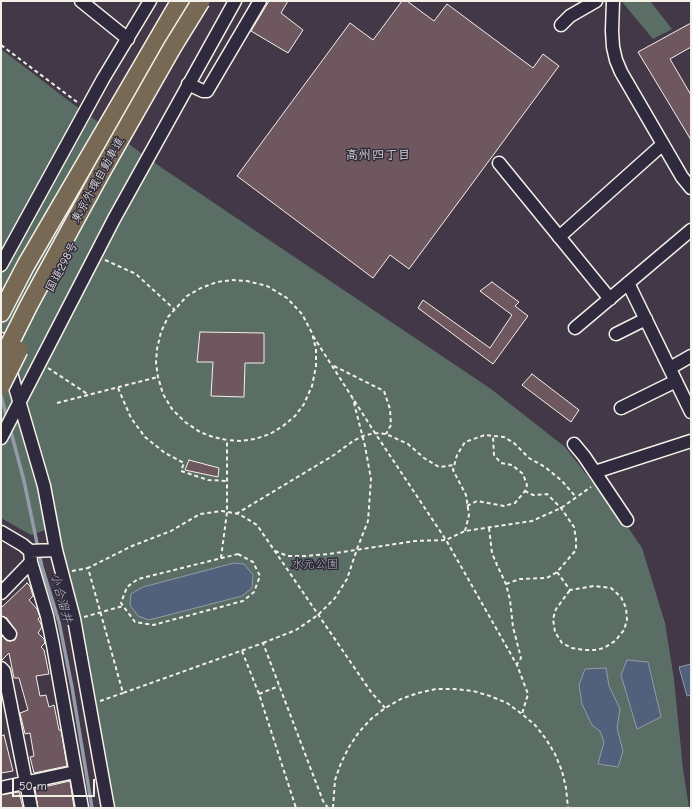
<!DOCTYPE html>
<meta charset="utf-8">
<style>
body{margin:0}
#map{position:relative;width:692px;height:809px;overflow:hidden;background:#423847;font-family:"Comic Neue",sans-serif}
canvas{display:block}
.frame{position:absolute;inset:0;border:2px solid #f4f1e8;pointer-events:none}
.scale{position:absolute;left:12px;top:779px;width:83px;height:18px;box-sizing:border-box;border:2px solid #f4f1e8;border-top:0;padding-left:5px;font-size:12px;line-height:14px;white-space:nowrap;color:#f4f1e8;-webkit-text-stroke:3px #2f2a3d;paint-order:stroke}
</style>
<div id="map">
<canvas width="692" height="809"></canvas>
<div class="frame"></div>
<div class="scale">50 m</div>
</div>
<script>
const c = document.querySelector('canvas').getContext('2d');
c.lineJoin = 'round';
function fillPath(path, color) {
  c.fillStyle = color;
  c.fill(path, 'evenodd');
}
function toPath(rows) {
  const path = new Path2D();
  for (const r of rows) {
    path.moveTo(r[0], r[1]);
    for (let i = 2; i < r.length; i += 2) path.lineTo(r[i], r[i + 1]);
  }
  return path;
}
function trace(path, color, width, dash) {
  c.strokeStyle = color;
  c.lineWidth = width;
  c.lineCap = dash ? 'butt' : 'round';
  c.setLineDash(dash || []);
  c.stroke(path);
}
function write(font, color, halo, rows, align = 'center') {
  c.font = font + ' "Comic Neue","Klee One",sans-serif';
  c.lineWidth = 3;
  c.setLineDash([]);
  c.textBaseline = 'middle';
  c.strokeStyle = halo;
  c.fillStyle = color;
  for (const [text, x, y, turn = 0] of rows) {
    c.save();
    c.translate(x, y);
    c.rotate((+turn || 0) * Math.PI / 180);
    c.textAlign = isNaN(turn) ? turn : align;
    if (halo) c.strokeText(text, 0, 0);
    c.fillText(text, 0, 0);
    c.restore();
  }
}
fillPath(toPath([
 [624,1,650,1,672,29,653,39,623,3],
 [1,49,73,104,162,168,491,389,565,447,597,488,600,486,642,548,665,623,674,679,683,769,689,808,114,808,78,619,67,564,57,526,31,535,1,518]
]), '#5b6e66');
const water = toPath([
 [234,563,244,564,253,575,252,588,242,596,149,620,138,616,130,605,131,594,143,587,234,563],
 [627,660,648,662,661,717,637,729,621,675,627,660],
 [691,664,691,695,687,696,679,667,691,664],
 [606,668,609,686,620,709,617,728,623,751,618,767,598,764,604,742,600,731,592,725,582,704,579,685,585,669,606,668]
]);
fillPath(water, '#51617b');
trace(water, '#929ba7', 1);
trace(toPath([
 [1,396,7,418],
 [10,428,24,481,42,567,59,622,72,687,92,808]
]), '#929ba7', 3.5);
const building = toPath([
 [269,1,288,1,281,13,303,30,288,53,251,31,269,1],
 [402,1,407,1,434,21,447,4,533,68,543,54,559,66,409,269,390,255,373,278,237,176,350,23,373,40,402,1],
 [691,23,691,47,670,59,691,95,691,140,638,52,691,23],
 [492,282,519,302,515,306,528,316,493,364,418,308,423,300,490,348,512,315,480,291,492,282],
 [200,332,264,333,264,363,245,363,244,397,211,396,213,362,197,362,200,332],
 [532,374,579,410,571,422,522,385,532,374],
 [189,460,219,468,218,477,185,470,189,460],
 [27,583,30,586,33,596,29,600,37,609,40,617,38,619,40,622,42,627,38,633,44,639,45,643,41,647,44,650,49,674,36,676,40,696,46,695,49,707,54,705,59,730,61,730,67,766,34,773,30,757,34,756,30,733,25,734,20,713,28,710,19,678,14,678,9,653,1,661,1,635,7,641,11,641,15,640,17,633,7,618,1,616,1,608,27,583],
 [4,735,13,771,1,773,1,736,4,735],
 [70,781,74,808,38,808,35,789,70,781],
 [19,792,23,808,1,808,1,795,19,792]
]);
fillPath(building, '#6e575e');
trace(building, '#f4f1e8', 1);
const minor = toPath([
 [81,1,128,39],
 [613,1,612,31,613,47,616,60,621,72,682,177,691,188],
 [561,25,570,16,596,1],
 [188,84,203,91,207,91,260,1],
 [499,163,610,299],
 [559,237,663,144],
 [1,265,103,79,150,1],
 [628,283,691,412],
 [575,328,691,230],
 [616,334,646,319],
 [1,339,44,486,56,550,74,619,108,808],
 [670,368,691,356],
 [621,408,676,381],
 [1,438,114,219,235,1],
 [574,444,584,456,627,520],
 [595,472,691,441],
 [1,532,23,545,30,551,31,562,47,616,53,645,82,808],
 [30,551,56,550],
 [1,593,31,562],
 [1,623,10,634],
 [1,668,4,671,31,808],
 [1,788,75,772]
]);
const highway = toPath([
 [1,313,26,265,180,1]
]);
trace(minor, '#f4f1e8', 15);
trace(highway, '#f4f1e8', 20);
trace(toPath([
 [1,45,77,102],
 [105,260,136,274,174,309],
 [313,336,375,433,446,540,517,665,528,694,522,714],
 [334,366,384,391,390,409,391,425,386,434],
 [48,368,89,395],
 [118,388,131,418,145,437,165,453,184,463,181,471,208,480,227,481],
 [57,403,158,377],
 [467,506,477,501,504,506,515,503,525,491,527,485,523,474,512,465,501,463,494,455,493,436],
 [236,514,334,455,353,441,363,436,375,433,386,434,408,444,424,458,439,467,454,465],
 [489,528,492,553,497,565,506,584,510,600,513,627,521,658,517,664],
 [465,531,469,515,466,495,453,470,457,455,465,442,485,435,504,437,514,443,529,458,545,467,562,481,576,497],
 [275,551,288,556,305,556,329,554,415,541,446,540,465,531,532,521,561,508,591,487],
 [238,554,253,562,260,576,254,592,243,601,153,625,135,622,121,603,127,587,138,579,238,554],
 [221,558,227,512,227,440,213,437,200,432,185,422,172,409,163,394,158,377,156,363,157,349,161,332,168,317,187,296,201,288,217,282,232,280,247,281,267,286,287,298,302,314,312,333,316,349,316,366,312,386,304,404,295,416,283,426,270,434,255,439,241,441,227,440],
 [72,571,88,568],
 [557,572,570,590,594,586,611,588,621,597,626,608,627,620,624,630,615,641,604,648,595,650,584,650,572,648,562,643,555,632,553,619,556,609,570,590],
 [506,584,520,579,547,578,557,572,576,550,576,539,574,527,561,508,547,494,533,495,525,491],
 [84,617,123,606],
 [263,643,296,630,318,615,335,598,347,579,357,549,368,521,371,479,365,446,353,399],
 [242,651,259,694,296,808],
 [259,694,279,686],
 [100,701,123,693],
 [328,808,323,801,263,643,123,693,88,568,132,546,171,531,200,514,222,511,239,514,257,525,371,692,385,708],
 [333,808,335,780,341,763,349,747,359,732,371,719,385,708,401,699,418,693,436,689,454,689,473,691,490,696,507,703,522,714,535,725,546,739,555,754,562,771,566,788,568,808]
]), '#f4f1e8', 2, [4, 3]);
trace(minor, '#2f2a3d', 12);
trace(highway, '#776954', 17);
const highwayBridge = toPath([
 [1,361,29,305,102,171,172,48,201,1],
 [1,386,19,350]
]);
trace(highwayBridge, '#f4f1e8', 20, []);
trace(highwayBridge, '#776954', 17);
write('12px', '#f4f1e8', '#2f2a3d', [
 ["東京外環自動車道",98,180,-61],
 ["国道298号",62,267,-62]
]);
write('12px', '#afb6ae', '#2f2a3d', [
 ["水元公園",315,565]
]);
write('13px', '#f4f1e8', '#2f2a3d', [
 ["高州四丁目",378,155]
]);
write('italic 13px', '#b3b7bc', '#2f2a3d', [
 ["小合溜井",61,598,75]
]);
</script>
